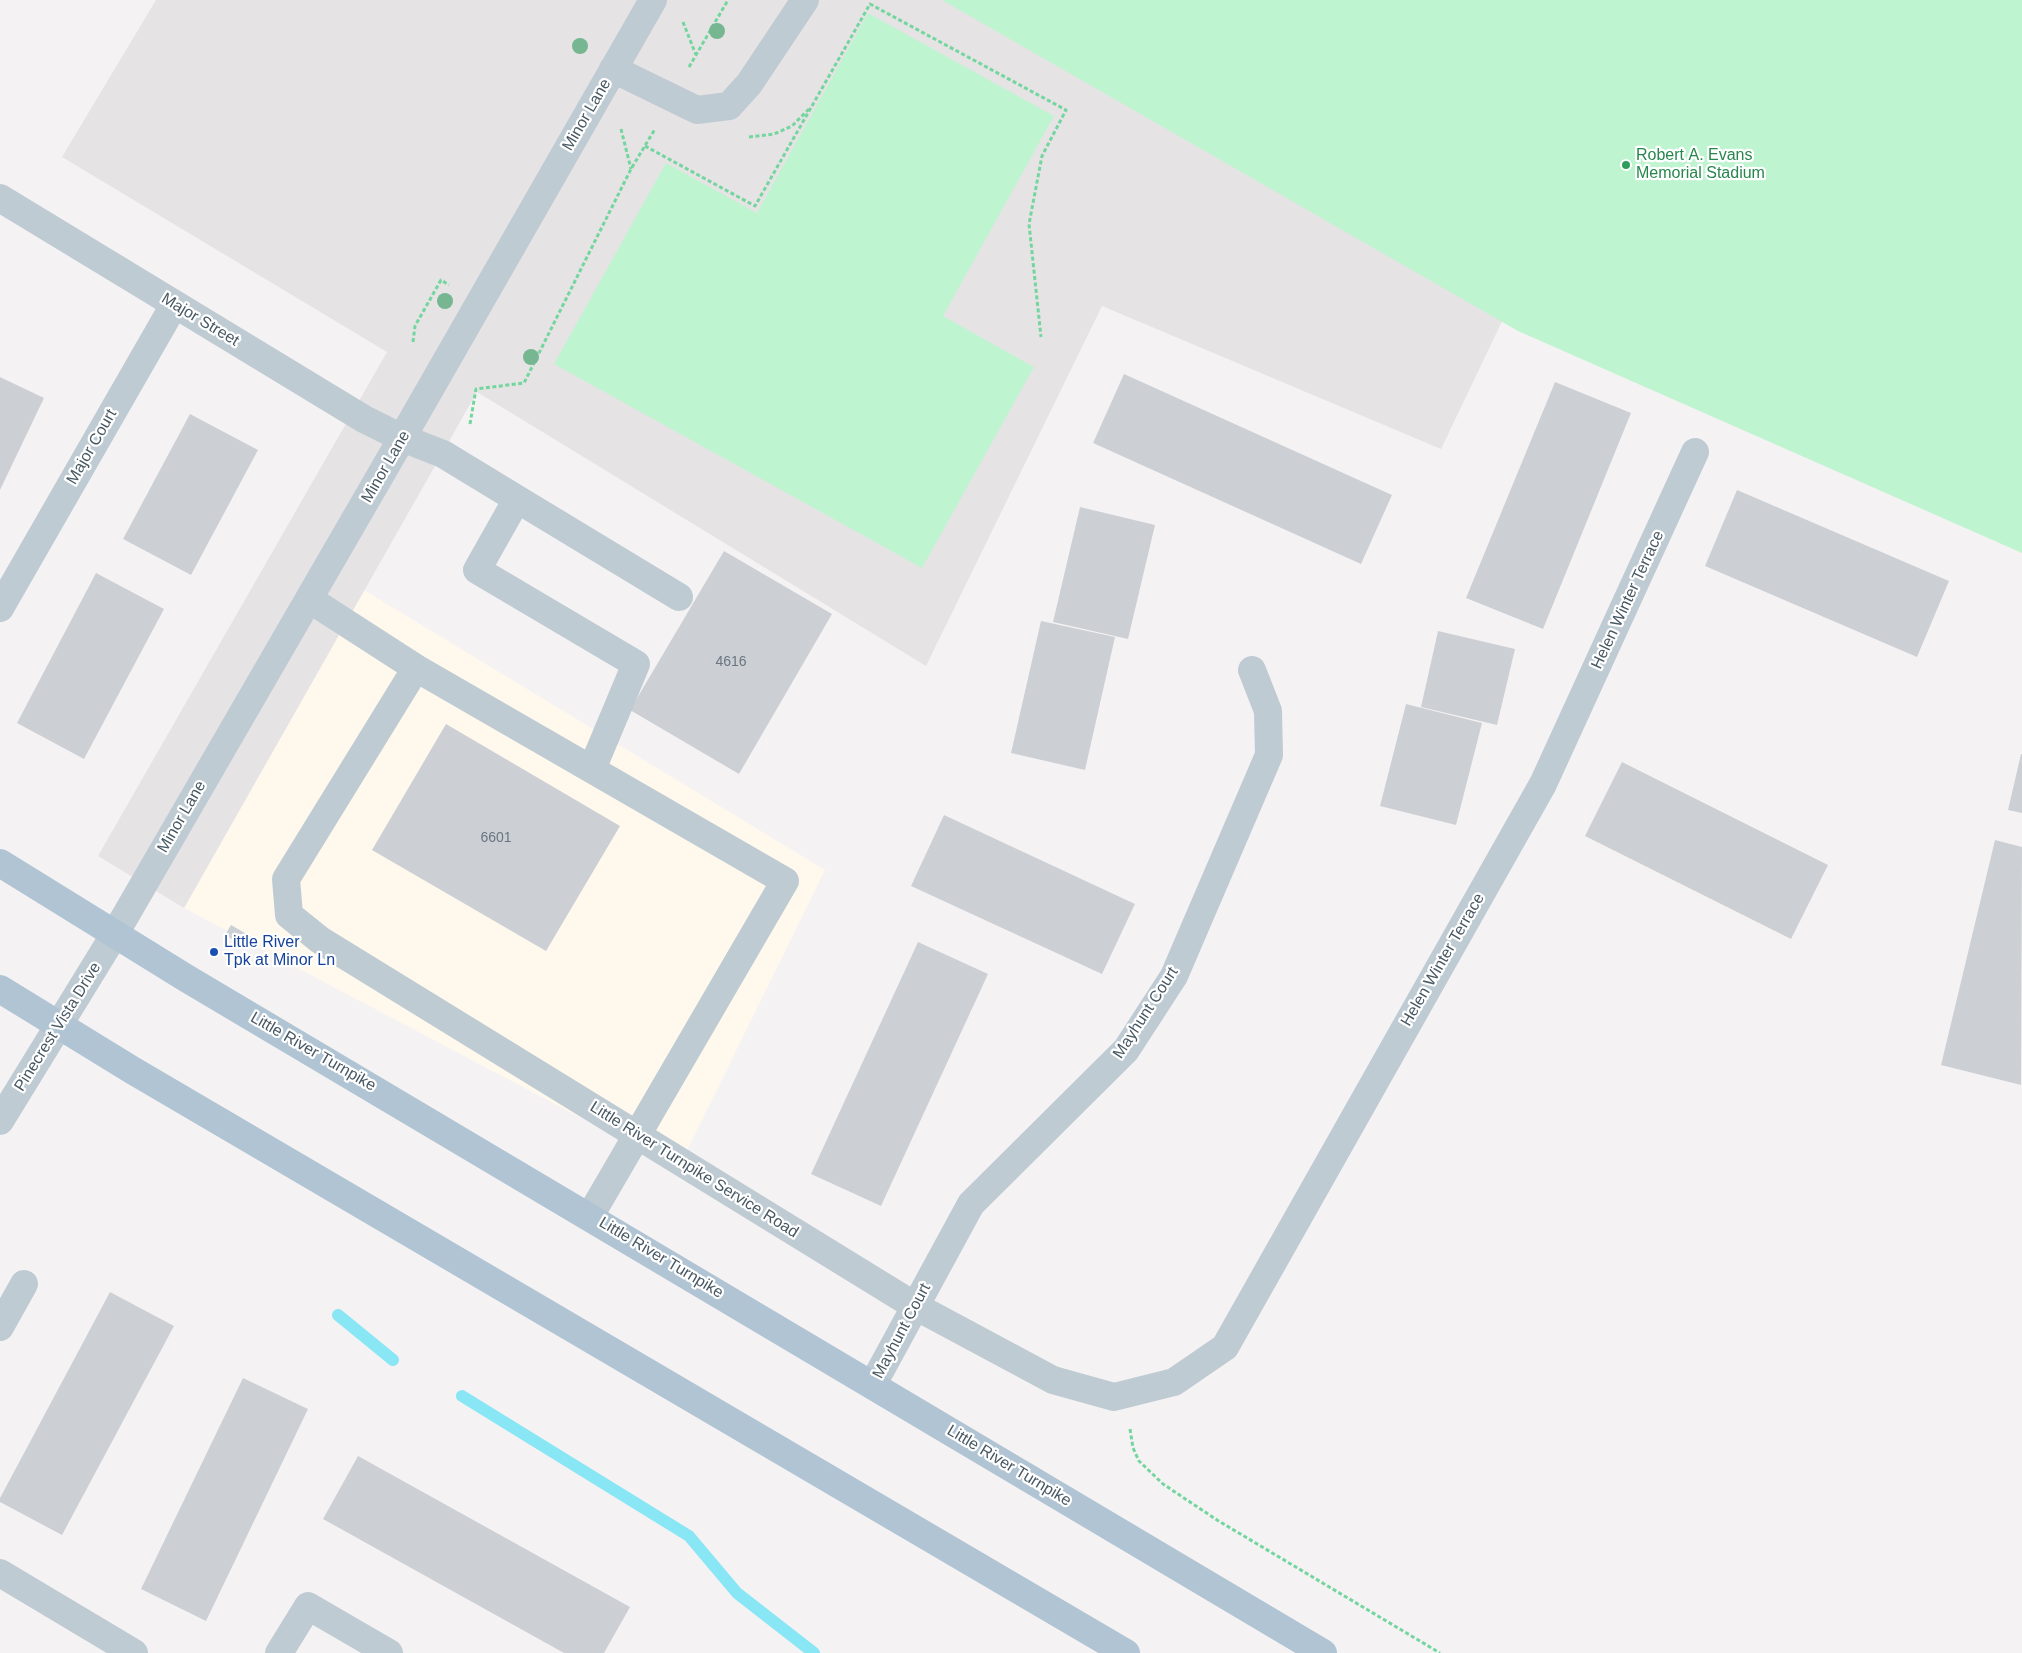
<!DOCTYPE html>
<style>
body{margin:0}
canvas{display:block;background:#f5f2f3}
</style>
<canvas width="2022" height="1653"></canvas>
<script>
const c = document.querySelector('canvas').getContext('2d');
c.lineJoin = 'round';
function fillPath(path, color) {
  c.fillStyle = color;
  c.fill(path, 'evenodd');
}
function toPath(rows) {
  const path = new Path2D();
  for (const r of rows) {
    path.moveTo(r[0], r[1]);
    for (let i = 2; i < r.length; i += 2) path.lineTo(r[i], r[i + 1]);
  }
  return path;
}
function trace(path, color, width, dash) {
  c.strokeStyle = color;
  c.lineWidth = width;
  c.lineCap = dash ? 'butt' : 'round';
  c.setLineDash(dash || []);
  c.stroke(path);
}
function write(font, color, halo, rows, align = 'center') {
  c.font = font + ' Helvetica,sans-serif';
  c.lineWidth = 4.5;
  c.setLineDash([]);
  c.textBaseline = 'middle';
  c.strokeStyle = halo;
  c.fillStyle = color;
  for (const [text, x, y, turn = 0] of rows) {
    c.save();
    c.translate(x, y);
    c.rotate((+turn || 0) * Math.PI / 180);
    c.textAlign = isNaN(turn) ? turn : align;
    if (halo) c.strokeText(text, 0, 0);
    c.fillText(text, 0, 0);
    c.restore();
  }
}
fillPath(toPath([
 [364,590,825,870,678,1169,184,908]
]), '#fef8ed');
fillPath(toPath([
 [156,0,2022,0,1517,290,1441,449,1102,306,926,666,477,392,184,908,98,856,387,352,62,157]
]), '#e6e3e5');
fillPath(toPath([
 [942,0,2022,0,2022,553,1518,331],
 [868,13,1054,116,943,316,1034,367,922,568,554,364,666,163,757,213]
]), '#bff4d0');
trace(toPath([
 [338,1315,393,1360],
 [462,1396,689,1536,737,1593,814,1653]
]), '#89e6f4', 12);
fillPath(toPath([
 [1124,374,1392,495,1361,564,1093,443],
 [0,377,44,398,0,490],
 [1555,382,1631,413,1543,629,1466,598],
 [190,414,258,450,191,575,123,539],
 [1737,490,1949,581,1917,657,1705,566],
 [1080,507,1155,525,1128,639,1053,622],
 [724,551,832,614,739,774,630,710],
 [96,573,164,609,84,759,17,723],
 [1041,621,1115,637,1085,770,1011,753],
 [1438,631,1515,649,1497,725,1421,707],
 [1406,704,1482,723,1456,825,1380,806],
 [446,724,620,826,546,951,372,850],
 [2021,754,2022,754,2022,813,2008,810],
 [1622,762,1828,865,1791,939,1585,836],
 [944,815,1135,904,1102,974,911,886],
 [1995,840,2022,847,2021,1085,1941,1065],
 [231,925,252,937,246,947,225,935],
 [918,942,988,974,881,1206,811,1174],
 [110,1292,174,1326,62,1535,0,1502,0,1498],
 [243,1378,308,1409,206,1621,141,1589],
 [358,1456,630,1607,604,1653,564,1653,323,1519]
]), '#ccd0d5');
trace(toPath([
 [683,22,696,55],
 [689,67,728,0],
 [621,129,631,169],
 [749,137,774,134,792,126,809,109],
 [645,146,755,206,870,4,1066,110,1042,156,1029,224,1041,337],
 [413,342,415,326,441,280,449,285],
 [470,424,476,389,524,383,631,169,655,129],
 [1130,1429,1133,1448,1139,1461,1163,1484,1217,1520,1440,1653]
]), '#73d69e', 3, [4, 2.5]);
trace(toPath([
 [613,69,697,110,729,106,749,84,805,0],
 [0,198,364,419,402,438,443,454,517,499],
 [309,599,416,668,785,881,590,1216],
 [0,608,174,305],
 [416,668,286,879,289,915,320,940,915,1306,1053,1380,1114,1397,1174,1382,1225,1347,1543,784,1695,452],
 [592,769,636,664,477,570,517,499,679,597],
 [0,1121,116,932,402,438,653,0],
 [0,1327,24,1284],
 [873,1384,971,1204,1126,1050,1174,976,1269,755,1268,711,1252,670],
 [0,1573,134,1653],
 [279,1653,308,1606,389,1653]
]), '#bfcbd3', 28);
trace(toPath([
 [0,863,186,978,1323,1653],
 [0,989,132,1070,1126,1653]
]), '#b0c4d3', 28);
c.fillStyle = '#76b792';
for (const [x, y] of [
 [717,31],
 [580,46],
 [445,301],
 [531,357]
]) {
  c.beginPath();
  c.arc(x, y, 8, 0, 2 * Math.PI);
  c.fill();
}
for (const [x, y, r, color] of [
 [1626,165,5,"#2e9e5b"],
 [214,952,5,"#1a4fb4"]
]) {
  const dot = new Path2D();
  dot.arc(x, y, r, 0, 2 * Math.PI);
  c.fillStyle = color;
  c.fill(dot);
  trace(dot, '#fff', 2);
}
write('14px', '#69767f', null, [
 ["4616",731,662],
 ["6601",496,838]
]);
write('16px', '#485862', '#fff', [
 ["Minor Lane",587,115,-60],
 ["Major Street",200,320,31],
 ["Major Court",92,447,-60],
 ["Minor Lane",386,467,-60],
 ["Helen Winter Terrace",1628,600,-65],
 ["Minor Lane",182,817,-60],
 ["Helen Winter Terrace",1443,960,-60],
 ["Mayhunt Court",1146,1013,-57],
 ["Pinecrest Vista Drive",58,1027,-58],
 ["Little River Turnpike",313,1052,30],
 ["Little River Turnpike Service Road",694,1170,32],
 ["Little River Turnpike",661,1258,31],
 ["Mayhunt Court",902,1331,-62],
 ["Little River Turnpike",1009,1466,31]
]);
write('16px', '#27864d', '#fff', [
 ["Robert A. Evans",1636,156],
 ["Memorial Stadium",1636,174]
], 'left');
write('16px', '#164399', '#fff', [
 ["Little River",224,943],
 ["Tpk at Minor Ln",224,961]
], 'left');
</script>
